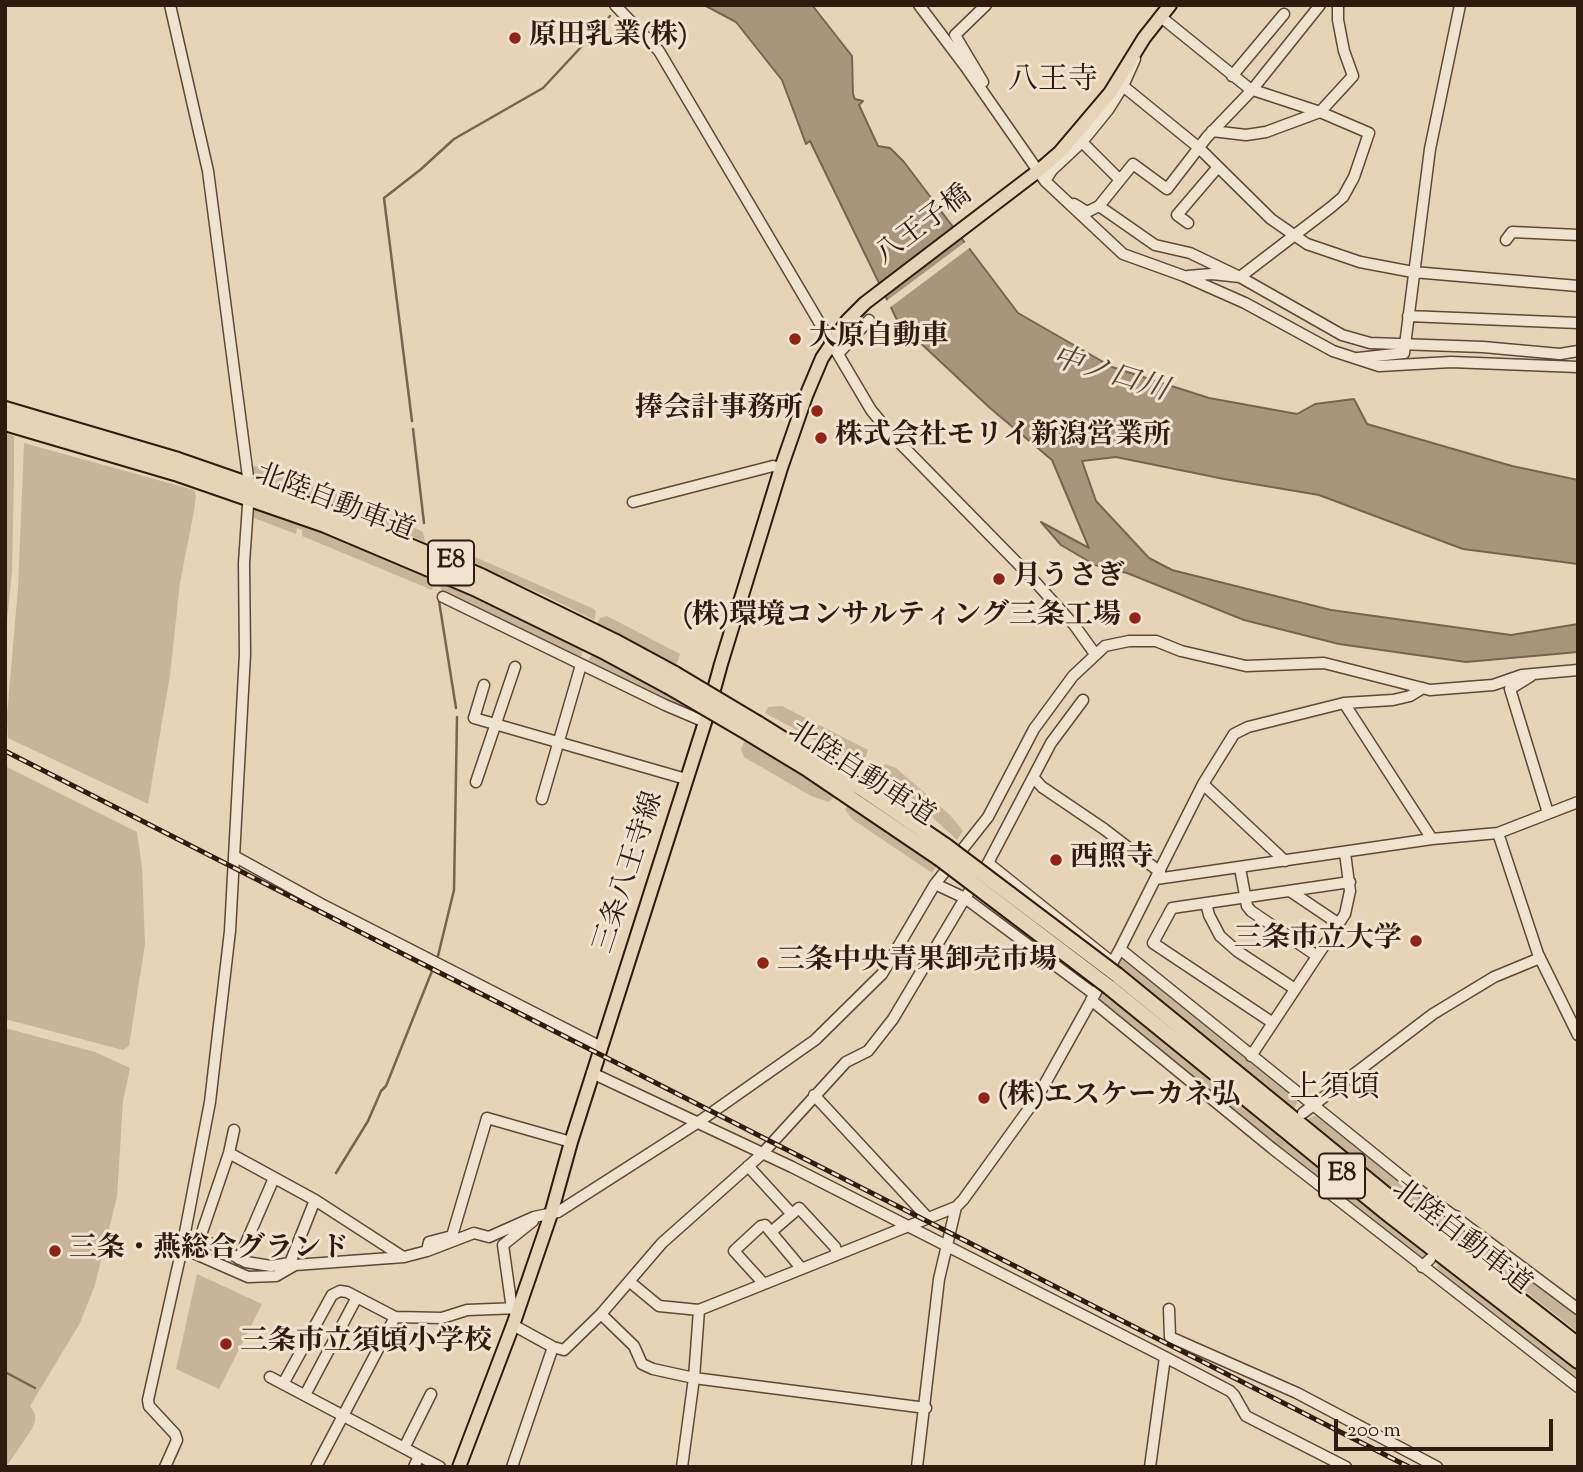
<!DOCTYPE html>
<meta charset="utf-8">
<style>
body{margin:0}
#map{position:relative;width:1583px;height:1472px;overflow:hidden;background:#e7d3b5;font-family:"Sorts Mill Goudy",serif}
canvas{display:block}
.frame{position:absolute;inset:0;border:7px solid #301b0e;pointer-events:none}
.scale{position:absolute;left:1334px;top:1419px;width:219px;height:32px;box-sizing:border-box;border:4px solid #301b0e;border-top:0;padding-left:9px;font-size:21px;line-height:24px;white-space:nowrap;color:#301b0e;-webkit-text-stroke:5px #efe2cf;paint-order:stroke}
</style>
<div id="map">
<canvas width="1583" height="1472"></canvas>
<div class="frame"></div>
<div class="scale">200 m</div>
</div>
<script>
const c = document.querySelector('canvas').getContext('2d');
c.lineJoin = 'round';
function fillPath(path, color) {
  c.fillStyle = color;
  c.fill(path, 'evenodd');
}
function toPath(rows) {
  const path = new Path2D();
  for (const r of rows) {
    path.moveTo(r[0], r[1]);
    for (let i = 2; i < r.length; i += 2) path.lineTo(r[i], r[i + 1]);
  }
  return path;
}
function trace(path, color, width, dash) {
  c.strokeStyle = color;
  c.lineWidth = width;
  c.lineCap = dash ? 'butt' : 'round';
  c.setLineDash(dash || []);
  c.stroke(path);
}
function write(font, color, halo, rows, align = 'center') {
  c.font = font + ' "Sorts Mill Goudy","Noto Serif JP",serif';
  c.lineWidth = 6;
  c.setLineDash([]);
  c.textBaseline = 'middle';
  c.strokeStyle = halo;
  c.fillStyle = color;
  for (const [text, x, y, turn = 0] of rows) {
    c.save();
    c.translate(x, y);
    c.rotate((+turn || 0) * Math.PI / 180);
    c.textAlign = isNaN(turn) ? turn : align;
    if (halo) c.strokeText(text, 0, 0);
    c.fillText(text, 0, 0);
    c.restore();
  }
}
fillPath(toPath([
 [5,433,14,436,14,475,12,572,5,639],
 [24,443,194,490,196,496,194,511,180,583,170,675,148,804,8,738,7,715,18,588],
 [255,466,297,479,297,488,302,488,304,481,379,510,423,532,425,542,301,492,252,478,251,469],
 [254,507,327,534,433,579,432,590,302,536,302,530,297,528,296,534,254,518],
 [436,540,594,609,596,612,594,620,542,594,434,548],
 [439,579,584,648,580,659,442,593],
 [607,616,680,654,676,666,597,623,600,618],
 [594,652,701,710,700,715,694,714,587,662],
 [782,706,868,750,866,756,860,764,765,713,768,707],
 [747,736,837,794,829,802,811,796,744,757,741,749],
 [885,764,896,768,950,815,963,831,957,840,918,804,874,773],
 [5,766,137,832,142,868,145,944,129,1046,123,1050,5,1019],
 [850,804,938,864,932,873,852,819,845,809],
 [1122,955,1298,1100,1293,1112,1129,975,1125,976,1117,967],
 [1103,992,1278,1134,1274,1141,1097,1002],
 [5,1028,95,1052,130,1068,123,1101,117,1197,95,1285,80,1323,30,1406,35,1414,35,1421,32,1429,6,1467],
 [1317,1115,1446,1218,1447,1224,1444,1232,1303,1121],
 [1286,1140,1427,1255,1424,1261,1278,1148],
 [1458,1226,1578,1313,1578,1332,1452,1235],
 [1440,1260,1514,1322,1578,1369,1578,1383,1467,1298,1436,1267],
 [197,1274,262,1304,219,1389,176,1369]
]), '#c8b499');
const water = toPath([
 [704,5,812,5,852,56,853,94,855,99,863,101,859,105,878,146,890,148,904,162,1018,313,1112,367,1209,398,1297,414,1315,404,1354,399,1367,424,1512,466,1578,480,1578,564,1463,549,1319,495,1224,479,1116,457,1082,461,1096,501,1149,558,1172,570,1331,610,1511,635,1578,624,1578,652,1466,662,1339,644,1244,620,1127,573,1095,565,1061,545,1041,522,1089,548,1052,460,990,408,898,322,810,141,806,144,782,80,736,22,704,5]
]);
fillPath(water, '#a9947c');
trace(water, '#796450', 2);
fillPath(toPath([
 [968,240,972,246,888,309,885,302]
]), '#e7d3b5');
trace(toPath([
 [412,421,384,198,420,170,454,139,543,88,610,16],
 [413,429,424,523],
 [439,601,456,708],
 [437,960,454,890,457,717],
 [336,1173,368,1121,381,1091,386,1086,434,966],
 [5,1372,35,1388]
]), '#796450', 2.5);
trace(toPath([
 [1275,1147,1291,1127]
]), '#c2ae94', 10, [10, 5]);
const minor = toPath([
 [170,5,208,171,248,477],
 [615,5,659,51,871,410,890,433,1029,575,1075,626,1095,654],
 [919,5,965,66,1045,181,1123,254,1184,276,1245,303,1333,351,1379,366,1451,362,1578,367],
 [1161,17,1250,89,1320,112,1369,133,1354,177,1343,197,1330,208,1240,277,1212,274,1188,276],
 [1232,76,1284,14],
 [983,82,955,35,986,5],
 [1123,86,1198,147,1271,219,1307,244,1360,262,1413,272,1578,286],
 [1212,131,1246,135,1266,132,1320,112,1353,76,1344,51,1338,20,1338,5],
 [1082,142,1120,180],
 [1045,181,1052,170,1082,142,1108,110,1123,86,1135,59],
 [1074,204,1087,212,1099,206,1155,245,1190,253,1240,277,1342,335,1370,343,1483,347,1560,354,1578,351],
 [1099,206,1133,164,1167,189,1207,137,1252,90,1320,5],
 [1188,223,1177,215,1218,167],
 [1506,240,1512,232,1578,235],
 [1408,316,1578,323],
 [839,353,869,320],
 [1358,358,1404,353,1430,149,1460,5],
 [633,502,773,466,781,468],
 [443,597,665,705,705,722],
 [1531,676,1510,689,1548,813],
 [484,685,474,718,686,779],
 [1344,703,1432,839],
 [1034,778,1042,787,1104,829,1160,872],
 [476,782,515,667],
 [1203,784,1285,861],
 [542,799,581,665],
 [1498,833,1538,954,1578,1035],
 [234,856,321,904,601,1047],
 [988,863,1113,963],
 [1240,868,1247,906,1251,911,1317,956],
 [1156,879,1432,839,1498,833,1578,802],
 [935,884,965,898,1094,994],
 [1290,891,1339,924],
 [1206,903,1209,915,1220,936,1237,951,1295,989],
 [1120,949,1411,1184,1578,1309],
 [1091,1000,1273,1149,1578,1387],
 [1273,1023,1153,943,1172,908,1350,882],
 [1251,1056,1345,914,1350,891,1345,853],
 [592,1073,792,1167,1165,1357,1230,1391,1234,1395,1246,1416,1346,1467],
 [814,1095,927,1217],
 [1303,1113,1433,1014,1494,977,1540,958],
 [234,1130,229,1153,200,1238,246,1262,271,1266,290,1263,294,1265],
 [229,1153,315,1200,403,1257],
 [748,1166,791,1213],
 [1449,1229,1456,1216],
 [771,1232,799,1208,835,1247,837,1253],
 [182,1248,248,1277,276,1276,295,1265,404,1257,427,1251,474,1233,489,1237,534,1217,558,1212,697,1123,815,1040,882,974,935,884,988,817,1034,729,1073,676,1105,646,1129,641,1156,641,1181,651,1246,666,1324,663,1430,690,1493,685,1522,675,1578,670],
 [427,1251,429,1242,452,1236,487,1118,571,1142],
 [239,1259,274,1178],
 [290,1263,315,1200],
 [1422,1267,1430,1259],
 [630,1282,659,1306,699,1310,956,1207,963,1200,1038,1096,1120,949,1203,784,1234,734,1248,727,1344,703,1393,700,1410,696,1423,688],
 [764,1284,734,1251,761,1226,765,1225,801,1268],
 [512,1309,503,1245,533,1221],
 [1169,1309,1170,1337,1297,1393,1437,1467],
 [601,1314,634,1346,642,1364,653,1369,694,1378,926,1408],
 [513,1325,553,1347,564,1350,601,1314,662,1243,762,1154,846,1062,868,1051,893,1019,965,898,988,863,1051,743,1083,700],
 [270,1377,440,1467],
 [283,1384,332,1295,340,1291,347,1292,395,1317],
 [305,1395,357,1297],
 [404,1448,431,1394],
 [165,1467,177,1440,175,1434,149,1406,148,1400,182,1248,210,1102,230,931,245,654,244,563,248,505],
 [316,1467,395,1317,442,1318,467,1310,519,1308],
 [414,1467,419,1456],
 [512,1467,553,1347],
 [682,1467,694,1378,699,1310],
 [917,1467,939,1279,956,1207],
 [1150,1467,1165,1357]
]);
const major = toPath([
 [459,1467,513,1325,551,1214,571,1142,705,722,721,664,781,468,806,396,822,358,847,321,865,303,1038,171,1060,152,1110,93,1144,38,1170,5]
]);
const highway = toPath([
 [5,409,178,460,331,513,481,576,614,641,675,674],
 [5,423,175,473,325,525,474,588,607,653,668,686],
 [757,723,861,788,946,846],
 [750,734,806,768,939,858],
 [1117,975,1401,1207,1578,1345],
 [1109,987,1392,1217,1578,1361]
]);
trace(minor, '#5e4938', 13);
trace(major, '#301b0e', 16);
trace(highway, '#301b0e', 18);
trace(minor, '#efe2cf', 10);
trace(major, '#e7d3b5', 12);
trace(highway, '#e7d3b5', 14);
const rail = toPath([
 [5,751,1409,1467]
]);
trace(rail, '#301b0e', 5);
trace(rail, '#efe2cf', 2.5, [8]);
const highwayBridge = toPath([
 [675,674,757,723],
 [668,686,750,734],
 [946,846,1117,975],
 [939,858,1109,987]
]);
trace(highwayBridge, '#301b0e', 18, []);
trace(highwayBridge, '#e7d3b5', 14);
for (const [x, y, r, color] of [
 [515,38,7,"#8f2418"],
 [795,339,7,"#8f2418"],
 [817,411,7,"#8f2418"],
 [821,438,7,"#8f2418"],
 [999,579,7,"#8f2418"],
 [1135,618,7,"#8f2418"],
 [1056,860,7,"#8f2418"],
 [1416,941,7,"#8f2418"],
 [763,963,7,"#8f2418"],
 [984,1098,7,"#8f2418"],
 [55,1251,7,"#8f2418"],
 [226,1344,7,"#8f2418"]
]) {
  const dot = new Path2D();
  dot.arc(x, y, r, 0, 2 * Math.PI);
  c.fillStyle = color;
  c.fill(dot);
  trace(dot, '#efe2cf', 2.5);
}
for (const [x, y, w] of [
 [451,563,46],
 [1342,1176,46]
]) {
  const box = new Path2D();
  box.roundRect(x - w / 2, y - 22.5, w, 45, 5);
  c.fillStyle = '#efe2cf';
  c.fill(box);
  trace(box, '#301b0e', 2);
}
write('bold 26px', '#301b0e', null, [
 ["E8",451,563],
 ["E8",1342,1176]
]);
write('bold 28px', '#301b0e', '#efe2cf', [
 ["原田乳業(株)",529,38],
 ["大原自動車",809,339],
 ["捧会計事務所",803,411,"right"],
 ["株式会社モリイ新潟営業所",835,438],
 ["月うさぎ",1013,579],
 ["(株)環境コンサルティング三条工場",1121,618,"right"],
 ["西照寺",1070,860],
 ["三条市立大学",1402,941,"right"],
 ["三条中央青果卸売市場",777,963],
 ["(株)エスケーカネ弘",998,1098],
 ["三条・燕総合グランド",69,1251],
 ["三条市立須頃小学校",240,1344]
], 'left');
write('28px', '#301b0e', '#efe2cf', [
 ["八王子橋",925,227,-37],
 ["北陸自動車道",334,505,21],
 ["北陸自動車道",860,776,33],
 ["三条八王寺線",631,873,-72],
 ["北陸自動車道",1460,1239,38]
]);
write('30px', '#301b0e', '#efe2cf', [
 ["八王寺",1053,83],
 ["上須頃",1335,1091]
]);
write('italic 30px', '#5a4534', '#efe2cf', [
 ["中ノ口川",1109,377,17]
]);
</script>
